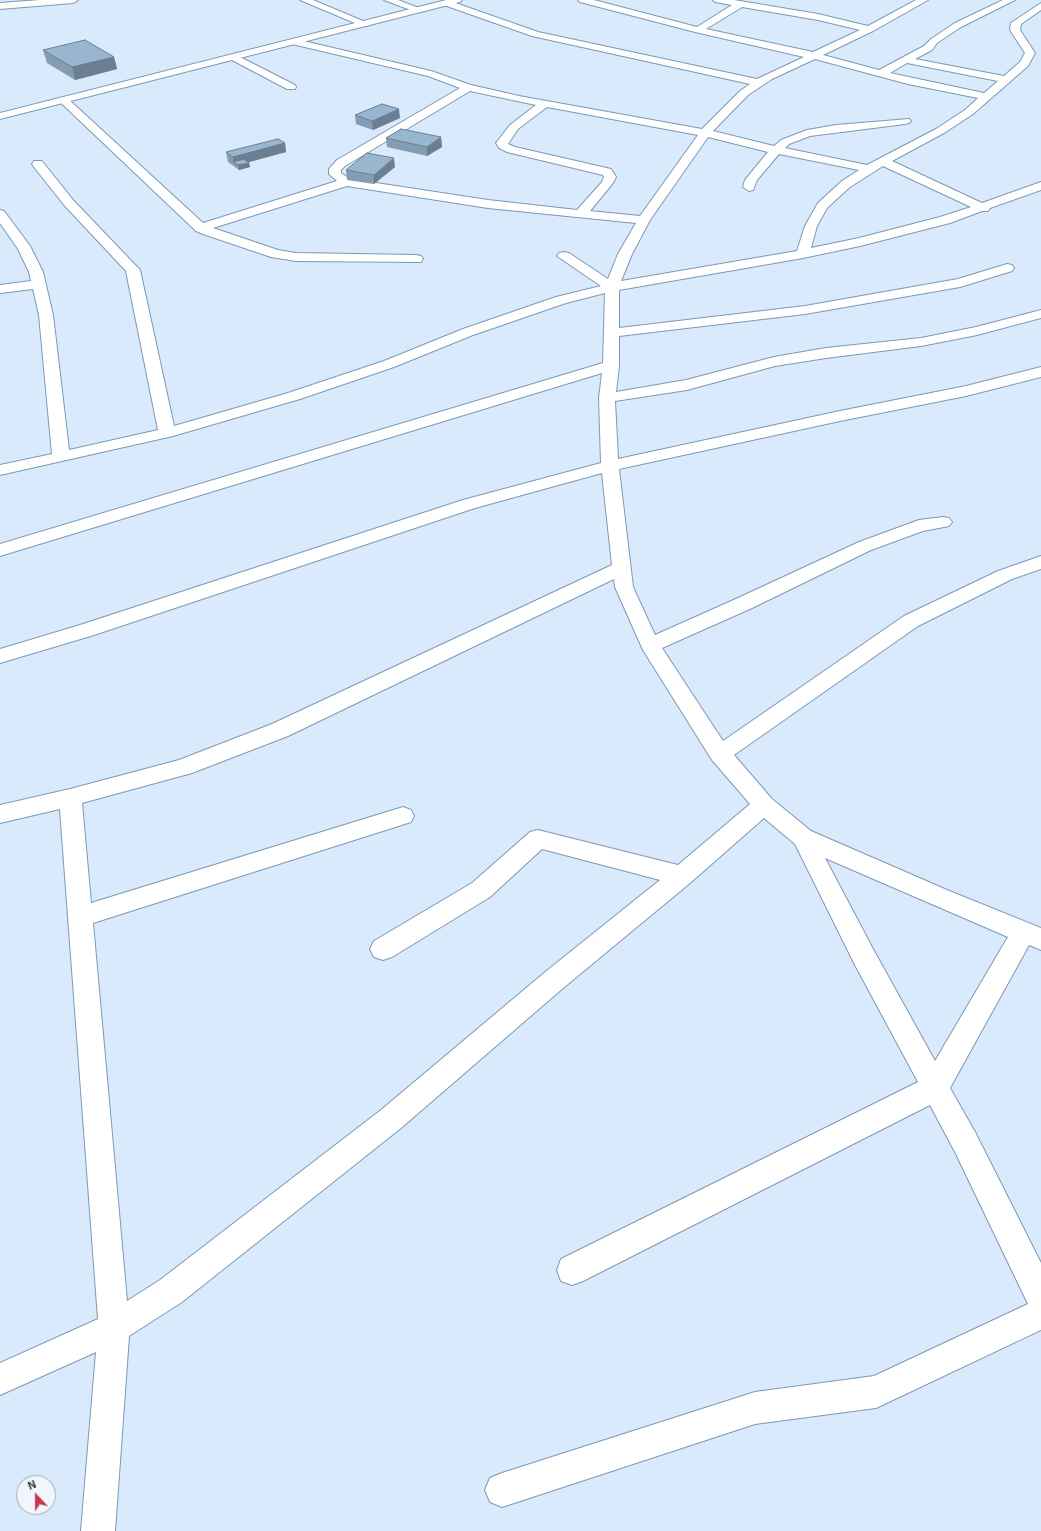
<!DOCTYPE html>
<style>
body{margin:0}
#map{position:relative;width:1041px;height:1531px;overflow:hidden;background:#d8eafb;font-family:"Exo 2",sans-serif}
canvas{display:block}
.north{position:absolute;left:16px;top:1475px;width:40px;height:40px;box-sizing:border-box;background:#f0f6fb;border:1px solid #a2aab2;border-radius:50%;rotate:338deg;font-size:11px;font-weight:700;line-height:16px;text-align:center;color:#2e3944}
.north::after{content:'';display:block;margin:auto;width:14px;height:18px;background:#c73651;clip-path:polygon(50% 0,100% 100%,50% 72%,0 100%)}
</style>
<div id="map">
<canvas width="1041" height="1531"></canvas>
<div class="north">N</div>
</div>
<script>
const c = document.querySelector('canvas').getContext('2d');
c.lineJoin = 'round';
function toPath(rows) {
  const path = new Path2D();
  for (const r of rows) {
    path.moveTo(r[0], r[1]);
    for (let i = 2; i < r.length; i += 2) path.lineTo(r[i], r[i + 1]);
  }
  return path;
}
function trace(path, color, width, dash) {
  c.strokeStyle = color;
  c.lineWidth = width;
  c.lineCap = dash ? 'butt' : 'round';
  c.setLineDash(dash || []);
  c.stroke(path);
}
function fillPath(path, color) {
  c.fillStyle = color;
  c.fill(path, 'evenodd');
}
const minor = toPath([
 [40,0,78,0,73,3,0,9,0,3,40,0],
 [300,0,313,0,370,24,368,26,362,26,300,0],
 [384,0,398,0,424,10,422,12,416,12,384,0],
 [447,0,538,32,757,79,804,57,695,32,580,2,578,0,594,0,697,27,732,5,715,2,713,0,734,0,818,14,868,26,916,0,928,0,873,31,823,55,879,70,924,46,931,39,955,23,1003,0,1015,0,961,27,937,43,932,50,915,59,1004,76,1020,62,1025,53,1010,30,1011,23,1041,3,1041,10,1021,24,1020,30,1035,53,1028,66,973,114,944,133,892,161,982,203,1041,182,1041,190,990,208,988,211,982,211,950,223,860,246,803,258,619,290,619,328,805,306,958,279,1007,264,1012,265,1014,268,1012,271,960,287,805,314,619,336,619,366,616,392,686,380,774,357,826,348,921,338,976,327,1041,310,1041,318,977,335,921,346,826,358,775,366,687,390,615,401,618,459,840,411,966,386,1041,367,1041,377,966,396,840,421,619,469,633,587,655,635,738,598,859,542,919,520,943,517,949,518,952,522,949,526,923,531,871,550,752,608,662,648,723,741,904,616,998,571,1041,556,1041,569,1012,579,918,626,734,755,772,799,811,831,947,890,1041,928,1041,950,1029,945,950,1088,975,1132,1041,1263,1041,1330,876,1408,755,1424,502,1507,490,1502,485,1490,490,1478,502,1473,755,1392,874,1376,1028,1304,955,1152,930,1105,583,1281,572,1285,561,1281,557,1270,561,1259,918,1082,855,965,795,844,764,818,690,883,562,989,401,1128,182,1302,129,1336,115,1531,81,1531,96,1352,0,1395,0,1363,98,1319,60,809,0,823,0,805,70,789,179,760,272,724,612,565,602,473,475,508,94,635,0,663,0,649,80,625,463,500,601,463,599,398,602,373,0,556,0,544,603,363,605,293,566,303,473,335,394,367,300,399,173,436,0,475,0,465,52,454,39,315,33,289,0,293,0,285,31,281,29,272,18,249,0,223,0,210,4,211,30,246,43,272,53,315,69,450,158,430,126,271,65,206,34,167,32,164,34,161,42,161,73,200,140,270,174,426,288,393,384,361,463,329,556,297,601,286,557,256,559,253,564,252,569,253,608,279,618,254,636,223,488,208,347,186,213,228,278,250,296,253,416,255,421,256,423,259,421,262,296,261,271,257,203,234,196,231,58,100,63,97,67,98,203,223,337,181,329,174,329,169,337,160,460,88,428,76,292,44,290,42,292,40,295,39,431,71,471,85,519,96,702,129,740,91,750,84,532,36,444,5,442,3,447,0],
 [742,7,818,20,860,30,813,52,706,29,742,7],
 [815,59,908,84,978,98,965,110,936,129,867,165,785,148,789,144,810,136,905,124,909,123,911,121,909,119,836,125,807,130,781,140,774,146,713,131,748,95,772,79,815,59],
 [907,63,998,81,984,93,890,73,907,63],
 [470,91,536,105,510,125,496,143,499,148,507,152,603,175,604,177,602,182,577,210,488,200,350,179,341,173,341,170,345,166,470,91],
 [547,107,698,135,640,216,590,211,613,183,616,177,611,169,515,147,508,144,518,129,547,107],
 [708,137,768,152,745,180,743,187,749,191,753,190,757,180,779,154,859,170,842,181,818,203,805,226,797,251,621,281,632,254,650,220,708,137],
 [883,166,971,207,940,217,859,238,811,248,817,226,827,208,850,187,883,166],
 [614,579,615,587,643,650,712,760,750,804,678,865,538,830,530,832,472,883,374,941,370,949,374,957,383,960,392,957,490,897,542,849,660,880,544,973,381,1110,160,1280,127,1301,93,923,411,822,414,816,411,810,403,807,91,903,82,803,192,773,288,736,614,579],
 [825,858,1008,937,935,1061,873,949,825,858],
 [234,54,295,85,296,87,295,89,287,89,230,59,229,57,234,54]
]);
const tertiary = toPath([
 [446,0,462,0,460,2,0,119,0,113,446,0]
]);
trace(minor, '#7d99b4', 2);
trace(tertiary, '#7d99b4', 2);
fillPath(minor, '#fff');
fillPath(tertiary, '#fff');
fillPath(toPath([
 [43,50,114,57,117,69,75,80,47,63],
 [355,115,400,118,373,130,356,124],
 [441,137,442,147,427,156,387,147,386,138],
 [285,143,286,152,249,162,250,167,239,170,228,162,226,152],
 [395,167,374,184,347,180,346,170]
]), '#849db4');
fillPath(toPath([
 [114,57,117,69,75,80,72,67],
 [399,109,400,118,373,130,372,121],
 [441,137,442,147,427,156,427,147],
 [285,143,286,152,238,165,233,162,233,157],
 [394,158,395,167,374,184,374,175],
 [249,163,250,167,239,170,238,165]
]), '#6b7f92');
const building = toPath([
 [85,40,114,57,72,67,43,50,85,40],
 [382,104,399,109,372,121,355,115,382,104],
 [401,129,441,137,427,147,386,138,401,129],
 [278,139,285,143,233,157,226,152,278,139],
 [367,153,394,158,374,175,346,170,367,153],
 [244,159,249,163,238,165,233,162,244,159]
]);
fillPath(building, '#99b6d1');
trace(building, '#6b7f92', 1);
</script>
